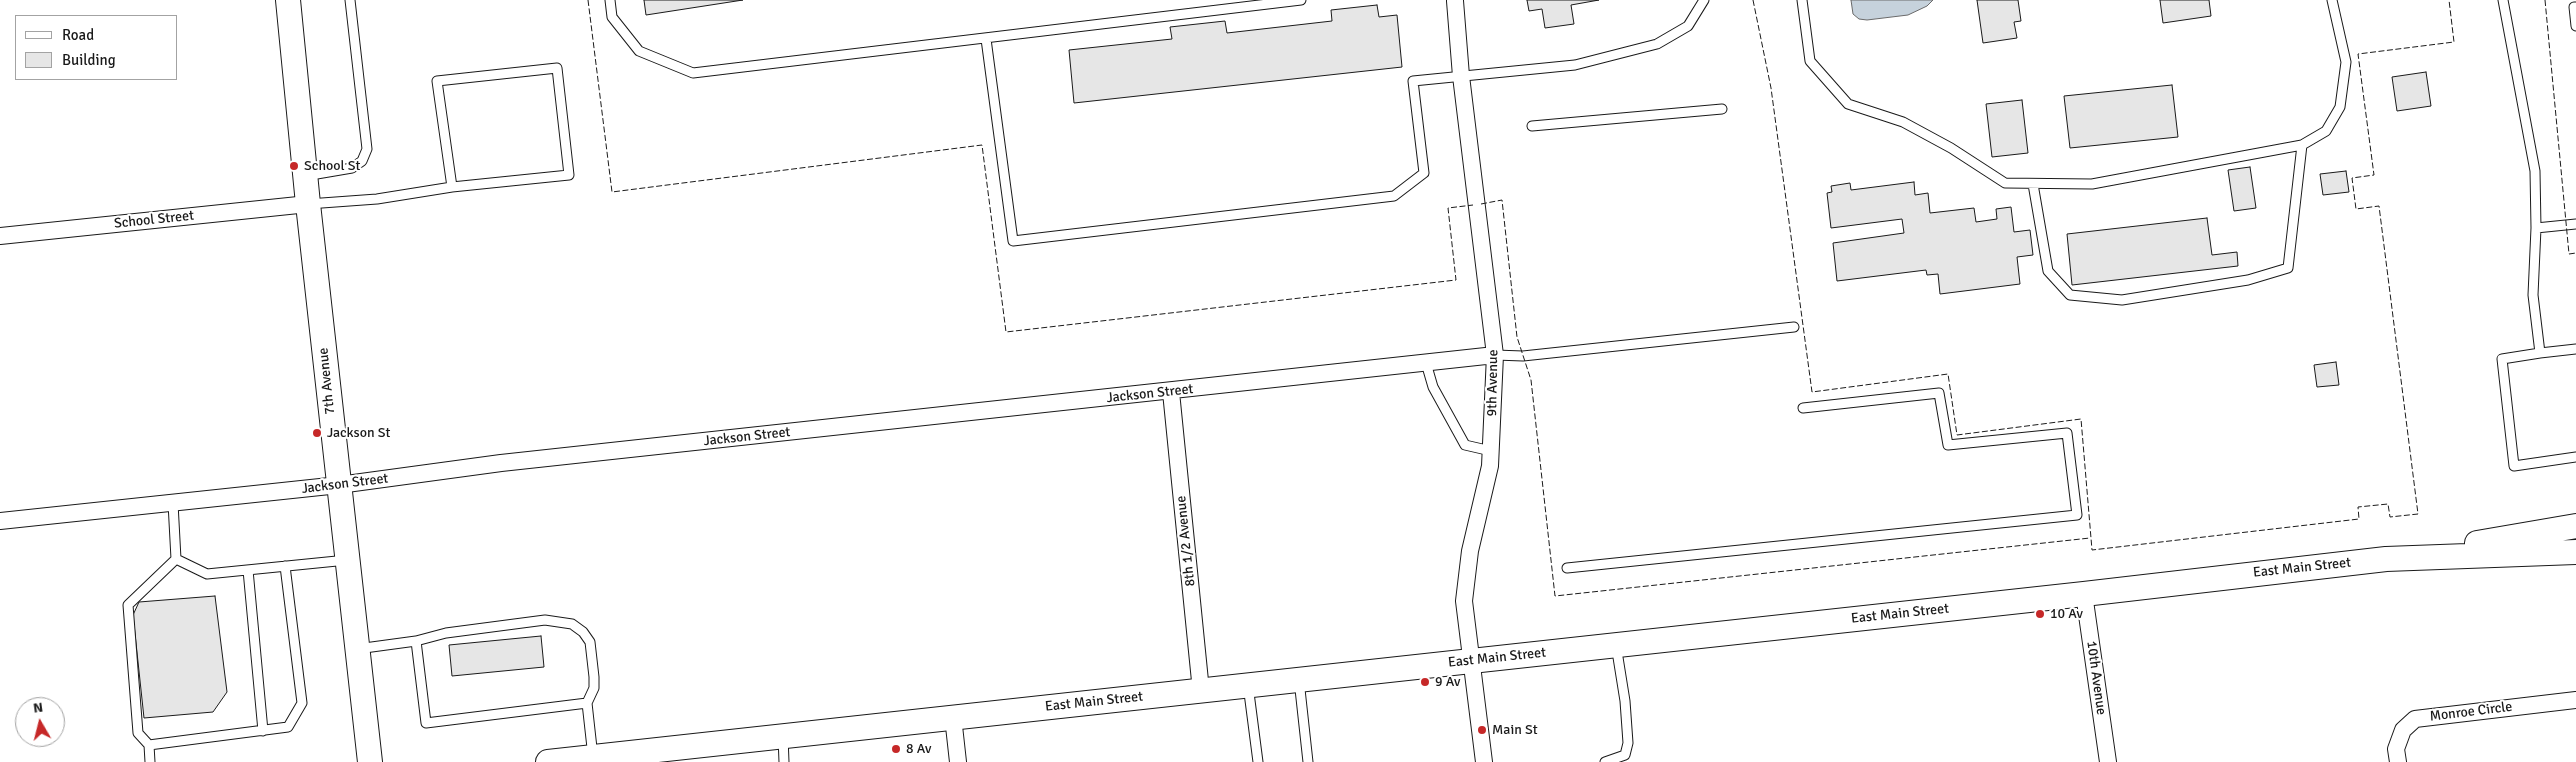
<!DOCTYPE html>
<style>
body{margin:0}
#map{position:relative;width:2576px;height:762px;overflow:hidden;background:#fff;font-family:Signika,sans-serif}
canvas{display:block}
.legend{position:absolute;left:15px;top:15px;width:162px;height:65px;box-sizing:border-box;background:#fff;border:1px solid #a3a3a3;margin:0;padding:6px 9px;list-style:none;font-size:15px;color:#1a1a1a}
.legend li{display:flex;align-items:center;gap:10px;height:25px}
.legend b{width:25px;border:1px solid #a3a3a3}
.north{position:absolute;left:15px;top:697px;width:50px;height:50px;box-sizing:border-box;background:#fff;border:1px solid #a3a3a3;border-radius:50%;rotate:352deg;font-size:14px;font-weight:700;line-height:20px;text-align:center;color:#1a1a1a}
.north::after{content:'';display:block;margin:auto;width:18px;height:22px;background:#c62828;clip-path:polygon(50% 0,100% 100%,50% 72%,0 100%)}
</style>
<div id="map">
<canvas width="2576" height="762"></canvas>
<ul class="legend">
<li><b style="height:6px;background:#fff"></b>Road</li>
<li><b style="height:14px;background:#e6e6e6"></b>Building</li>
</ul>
<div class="north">N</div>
</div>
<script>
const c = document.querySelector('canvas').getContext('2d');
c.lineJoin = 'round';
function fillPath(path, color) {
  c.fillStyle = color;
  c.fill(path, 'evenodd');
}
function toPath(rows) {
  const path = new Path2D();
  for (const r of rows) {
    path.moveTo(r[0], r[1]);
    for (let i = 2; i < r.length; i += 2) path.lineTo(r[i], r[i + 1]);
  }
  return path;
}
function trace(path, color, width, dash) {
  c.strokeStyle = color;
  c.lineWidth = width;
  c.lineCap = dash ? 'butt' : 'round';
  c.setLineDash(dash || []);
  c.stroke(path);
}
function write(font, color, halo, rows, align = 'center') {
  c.font = font + ' Signika,sans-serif';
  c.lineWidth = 4;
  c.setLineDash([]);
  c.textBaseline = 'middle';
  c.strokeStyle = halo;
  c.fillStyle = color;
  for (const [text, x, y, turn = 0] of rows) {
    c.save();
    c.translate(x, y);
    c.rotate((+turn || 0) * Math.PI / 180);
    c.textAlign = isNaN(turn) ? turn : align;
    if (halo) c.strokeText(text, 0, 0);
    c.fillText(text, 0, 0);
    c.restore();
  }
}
const water = toPath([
 [1851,0,1933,0,1927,6,1908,15,1867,20,1859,19,1853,14,1851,0]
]);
fillPath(water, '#c6d2dc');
trace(water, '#6a6a6a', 1);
const building = toPath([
 [644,0,743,0,646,15,644,0],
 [1527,0,1599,0,1571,5,1574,24,1545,28,1542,9,1529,11,1527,0],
 [1977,0,2018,0,2021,21,2014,22,2017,38,1983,43,1977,0],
 [2160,0,2209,0,2211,16,2163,23,2160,0],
 [1377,5,1379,17,1397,15,1402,67,1074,103,1069,50,1172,39,1170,27,1225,21,1227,33,1332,21,1331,10,1377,5],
 [2426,72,2431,106,2397,111,2392,77,2426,72],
 [2172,85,2178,137,2070,148,2064,96,2172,85],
 [2022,100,2028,153,1992,157,1986,104,2022,100],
 [2250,167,2256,208,2234,211,2228,170,2250,167],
 [2346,171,2349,192,2323,195,2320,174,2346,171],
 [1914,182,1915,195,1928,193,1930,213,1974,208,1976,222,1997,219,1996,209,2011,207,2014,232,2030,230,2033,255,2017,257,2020,284,1940,294,1938,274,1927,275,1926,270,1837,281,1833,243,1904,233,1902,219,1831,228,1827,193,1832,192,1831,186,1850,183,1851,190,1914,182],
 [2207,218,2212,255,2237,252,2238,266,2072,285,2067,234,2207,218],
 [2336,362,2339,385,2317,387,2314,365,2336,362],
 [215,596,227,692,213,712,144,718,133,615,139,602,215,596],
 [541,636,544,667,452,676,449,645,541,636]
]);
fillPath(building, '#e6e6e6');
trace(building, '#1a1a1a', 1);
const lane = toPath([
 [610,0,612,17,639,51,693,73,1301,0],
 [1802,0,1810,61,1848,104,1903,122,1951,148,2005,183,2092,184,2302,145,2326,131,2340,107,2346,62,2332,0],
 [2503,0,2535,171,2536,228,2533,295,2540,353,2502,359,2514,466,2576,457],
 [2576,7,2574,7,2576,26],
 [986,39,1013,241,1394,196,1424,173,1413,81,1575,65,1657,44,1688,26,1704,0],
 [1532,126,1722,109],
 [305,176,352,168,362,161,367,149,350,0],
 [2033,184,2048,271,2070,295,2122,300,2248,280,2288,268,2302,145],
 [308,204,377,199,452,187,437,81,557,68,569,175,452,187],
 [2536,228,2576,224],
 [2540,353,2576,349],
 [1495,355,1523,356,1794,327],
 [1426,363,1433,387,1465,445,1491,451],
 [173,503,176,559],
 [176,559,207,574,347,560],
 [1567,568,2077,515,2067,433,1948,445,1939,393,1803,408],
 [248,570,263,731],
 [416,641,446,633,545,620,572,624,583,632,590,642,594,677,594,688,587,703,593,757],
 [357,649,416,641,426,723,587,703],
 [1299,680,1308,762],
 [1248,685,1258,762],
 [783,736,784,762],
 [149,745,288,727,302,703,285,566],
 [150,762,149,745,138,733,128,605,176,559],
 [1605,762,1625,755,1628,743,1625,701,1616,645]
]);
const street = toPath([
 [1455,1,1461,76,1495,355,1490,466,1470,551,1464,601,1484,762],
 [0,236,308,204],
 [1171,392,1201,691],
 [0,521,339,485,501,463,1495,355],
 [2084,594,2108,762],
 [953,717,958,762],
 [2398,762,2396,749,2403,730,2415,719,2576,700]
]);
const secondary = toPath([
 [288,0,308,204,370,762],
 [2477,543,2576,526],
 [548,762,2084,594,2386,559,2576,552]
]);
trace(lane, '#1a1a1a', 11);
trace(street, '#1a1a1a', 18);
trace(secondary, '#1a1a1a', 26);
trace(lane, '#fff', 9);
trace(street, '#fff', 16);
trace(secondary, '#fff', 24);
trace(toPath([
 [588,0,612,192,982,145,1006,332,1456,280,1448,208,1473,205],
 [1753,0,1771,88,1812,392,1948,374,1957,435,2081,419,2092,550,2359,519,2358,507,2388,504,2390,517,2418,514,2379,206,2356,209,2352,178,2374,175,2358,54,2454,42,2449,0],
 [2545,0,2569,254,2576,253],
 [1481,204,1502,200,1517,337,1531,380,1555,596,2090,538]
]), '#1a1a1a', 1, [6, 2.5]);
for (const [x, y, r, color] of [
 [294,166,5,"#c62828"],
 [317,433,5,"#c62828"],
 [2040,614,5,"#c62828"],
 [1425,682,5,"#c62828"],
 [1482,730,5,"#c62828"],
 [896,749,5,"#c62828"]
]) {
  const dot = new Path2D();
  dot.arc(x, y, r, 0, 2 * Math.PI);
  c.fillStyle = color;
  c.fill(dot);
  trace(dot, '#fff', 2);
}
write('14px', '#1a1a1a', '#fff', [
 ["School St",304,166],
 ["Jackson St",327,433],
 ["10 Av",2050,614],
 ["9 Av",1435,682],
 ["Main St",1492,730],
 ["8 Av",906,749]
], 'left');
write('14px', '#1a1a1a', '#fff', [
 ["School Street",154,220,-6],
 ["7th Avenue",327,381,-96],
 ["9th Avenue",1493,383,-89],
 ["Jackson Street",1150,394,-6],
 ["Jackson Street",747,437,-6],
 ["Jackson Street",345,484,-7],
 ["8th 1/2 Avenue",1186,541,-96],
 ["East Main Street",2302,568,-6],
 ["East Main Street",1900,614,-6],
 ["East Main Street",1497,658,-6],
 ["10th Avenue",2096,678,82],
 ["East Main Street",1094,702,-6],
 ["Monroe Circle",2471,712,-7]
]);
</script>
